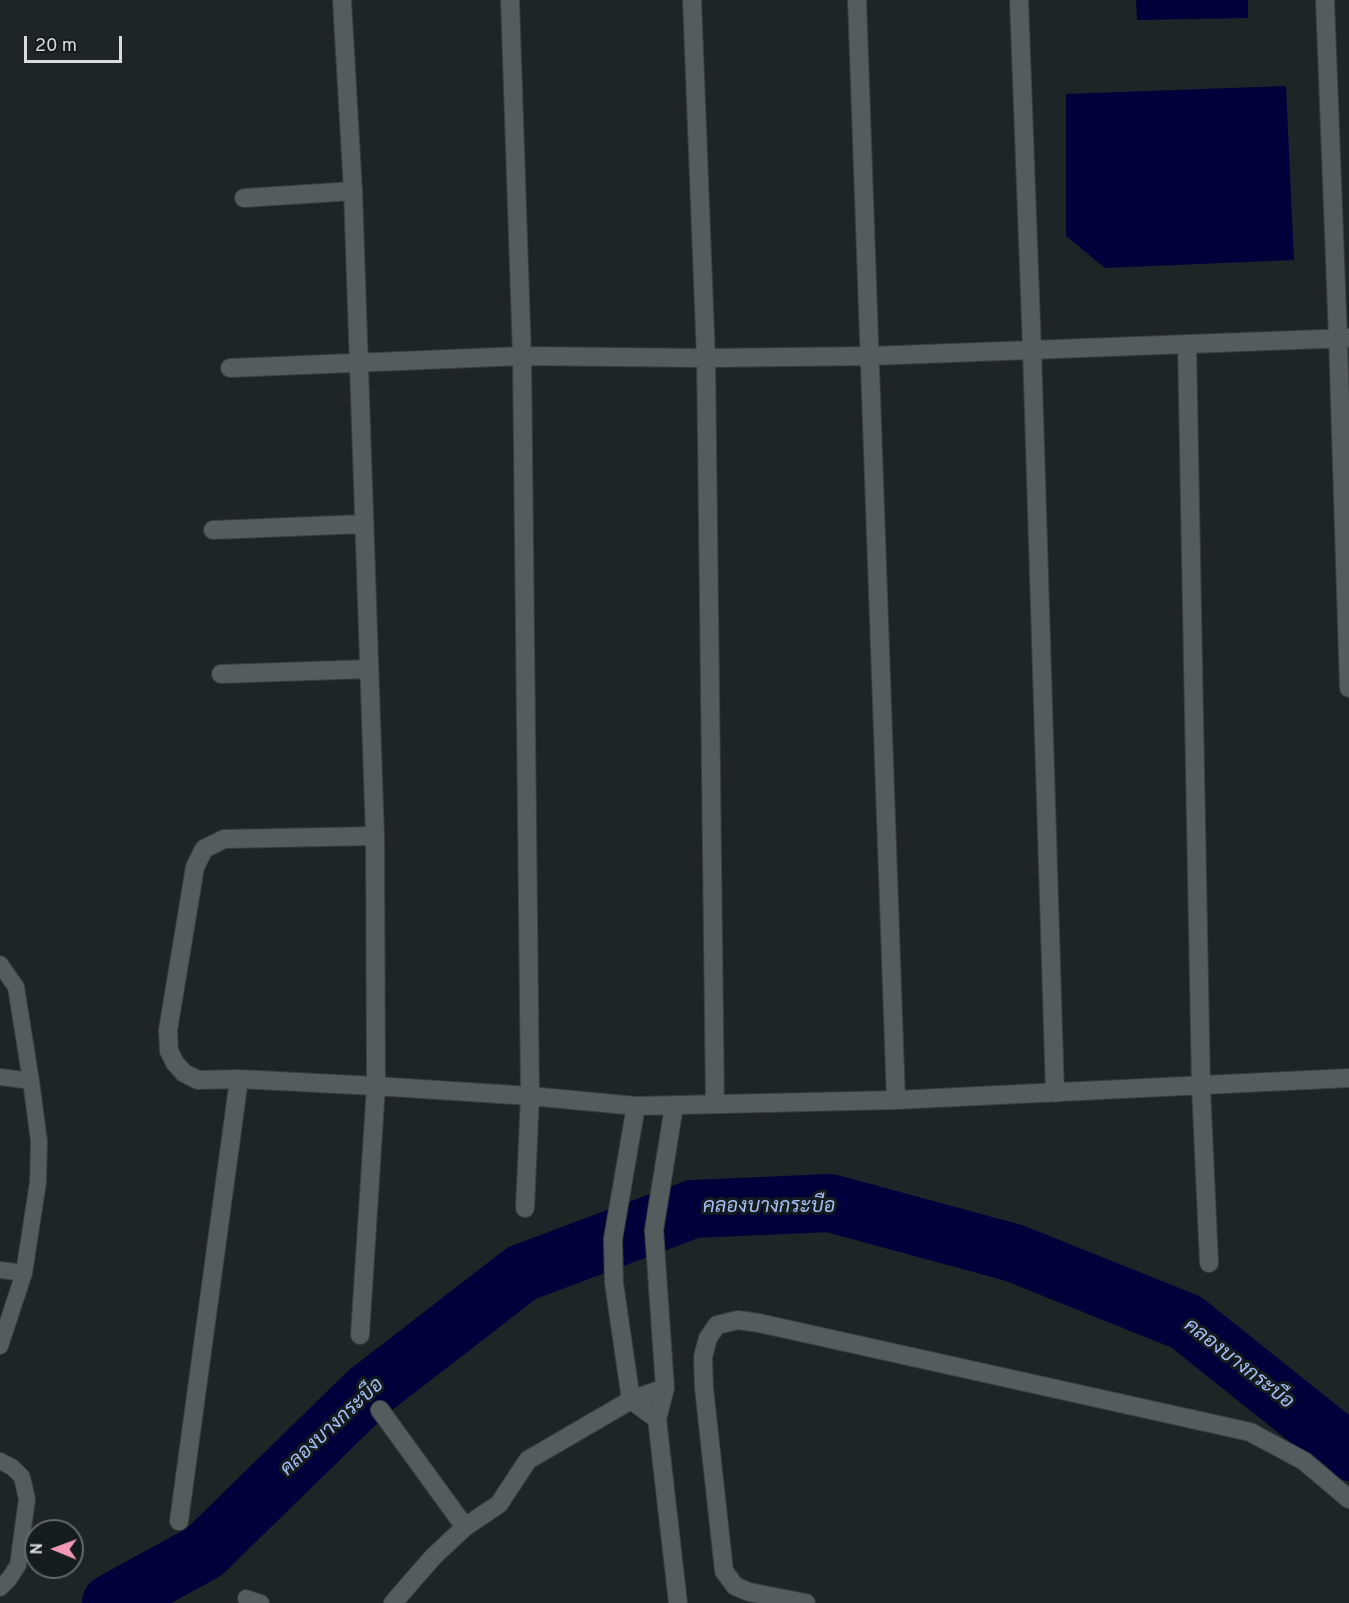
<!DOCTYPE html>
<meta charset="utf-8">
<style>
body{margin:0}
#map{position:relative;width:1349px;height:1603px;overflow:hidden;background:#1d2526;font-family:Overpass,sans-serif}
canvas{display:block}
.north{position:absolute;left:24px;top:1519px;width:60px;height:60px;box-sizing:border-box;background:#141c1d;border:2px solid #62696a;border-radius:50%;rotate:271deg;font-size:16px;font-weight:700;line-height:24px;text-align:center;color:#d7dcdd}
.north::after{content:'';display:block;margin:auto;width:21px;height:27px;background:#f09ab7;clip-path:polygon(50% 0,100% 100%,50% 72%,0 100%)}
.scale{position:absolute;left:24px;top:36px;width:98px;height:27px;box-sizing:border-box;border:3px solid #d7dcdd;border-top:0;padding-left:8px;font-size:18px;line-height:21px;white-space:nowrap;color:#d7dcdd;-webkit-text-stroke:4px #141c1d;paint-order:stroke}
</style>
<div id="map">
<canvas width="1349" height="1603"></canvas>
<div class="north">N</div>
<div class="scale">20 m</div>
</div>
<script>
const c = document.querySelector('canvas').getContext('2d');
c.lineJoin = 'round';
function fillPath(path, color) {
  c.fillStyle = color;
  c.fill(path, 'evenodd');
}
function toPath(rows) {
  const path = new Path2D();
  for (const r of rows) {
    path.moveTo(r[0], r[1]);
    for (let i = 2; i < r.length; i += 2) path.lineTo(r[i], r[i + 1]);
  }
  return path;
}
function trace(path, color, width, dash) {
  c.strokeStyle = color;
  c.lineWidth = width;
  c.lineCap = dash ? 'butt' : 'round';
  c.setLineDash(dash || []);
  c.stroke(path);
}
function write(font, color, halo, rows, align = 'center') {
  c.font = font + ' Overpass,Sarabun,sans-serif';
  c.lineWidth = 6;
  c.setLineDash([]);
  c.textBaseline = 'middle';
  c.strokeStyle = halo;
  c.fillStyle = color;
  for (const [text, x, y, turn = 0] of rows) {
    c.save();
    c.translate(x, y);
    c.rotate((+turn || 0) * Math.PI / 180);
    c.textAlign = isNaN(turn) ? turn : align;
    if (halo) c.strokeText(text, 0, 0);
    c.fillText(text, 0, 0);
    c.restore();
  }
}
fillPath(toPath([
 [1136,0,1248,0,1248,18,1137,20],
 [1286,86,1294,260,1105,268,1066,236,1066,94]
]), '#02003b');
trace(toPath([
 [111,1603,204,1552,368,1392,522,1273,693,1209,830,1203,1014,1253,1186,1322,1349,1452]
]), '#02003b', 58);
const lane = toPath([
 [0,964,16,987,31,1081,39,1141,38,1182,24,1273,0,1346],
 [0,1077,31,1081],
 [0,1270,24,1273],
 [0,1461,12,1467,22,1477,27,1499,18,1565,9,1579,0,1588],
 [246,1598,261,1603]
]);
const street = toPath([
 [342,0,353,191,375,836,376,1086,360,1335],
 [510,0,522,356,530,1096,525,1208],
 [692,0,706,358,715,1104],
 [857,0,896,1100],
 [1019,0,1032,349,1055,1093],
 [1325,0,1338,338,1349,688],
 [244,198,353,191],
 [1187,344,1201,1087,1209,1263],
 [230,368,522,356,706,358,871,356,1349,338],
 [213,530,364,524],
 [221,674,369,669],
 [375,836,224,839,204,849,195,867,168,1030,169,1051,175,1063,184,1073,198,1080,239,1079,376,1086,530,1096,636,1106,896,1100,1349,1078],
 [636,1106,613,1239,614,1283,631,1400,657,1419],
 [674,1106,654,1230,665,1388,657,1419,678,1603],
 [380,1410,465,1527],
 [179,1521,239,1079],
 [393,1603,433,1557,465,1527,499,1504,528,1460,631,1400,665,1388],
 [806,1603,749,1592,735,1586,724,1571,704,1388,703,1357,708,1338,717,1325,738,1320,759,1323,1250,1432,1304,1461,1349,1499]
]);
trace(lane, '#393f40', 18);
trace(street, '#393f40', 20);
trace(lane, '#535d5e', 16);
trace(street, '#535d5e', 18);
write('italic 20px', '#a6bdf6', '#141c1d', [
 ["คลองบางกระบือ",769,1208],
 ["คลองบางกระบือ",1238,1365,38],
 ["คลองบางกระบือ",333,1428,-43]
]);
</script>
